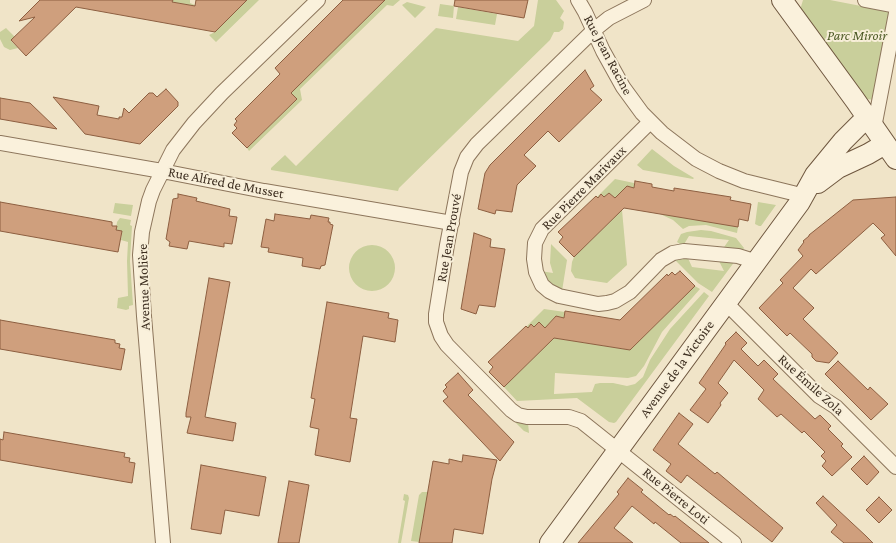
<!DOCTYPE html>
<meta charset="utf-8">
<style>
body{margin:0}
canvas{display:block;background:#f0e4c8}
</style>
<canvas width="896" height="543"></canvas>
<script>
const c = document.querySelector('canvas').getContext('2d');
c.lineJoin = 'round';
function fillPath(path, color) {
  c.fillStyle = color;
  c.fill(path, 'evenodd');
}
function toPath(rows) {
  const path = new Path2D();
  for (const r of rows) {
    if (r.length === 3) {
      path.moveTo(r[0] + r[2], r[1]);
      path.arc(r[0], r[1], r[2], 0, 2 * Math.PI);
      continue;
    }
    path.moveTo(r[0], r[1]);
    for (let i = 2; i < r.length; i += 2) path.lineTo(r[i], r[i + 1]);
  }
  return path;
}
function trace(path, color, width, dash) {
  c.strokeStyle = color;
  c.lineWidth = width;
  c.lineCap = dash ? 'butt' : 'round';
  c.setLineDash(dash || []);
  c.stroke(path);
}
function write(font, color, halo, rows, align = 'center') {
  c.font = font + ' "Crimson Pro",serif';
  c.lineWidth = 4;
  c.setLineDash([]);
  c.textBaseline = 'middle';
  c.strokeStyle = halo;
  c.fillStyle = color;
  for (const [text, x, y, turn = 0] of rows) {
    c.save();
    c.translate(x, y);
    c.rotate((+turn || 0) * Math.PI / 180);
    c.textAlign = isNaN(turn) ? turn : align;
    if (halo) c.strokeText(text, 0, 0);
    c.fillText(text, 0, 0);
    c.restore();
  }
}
fillPath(toPath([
 [173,0,190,0,190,3,195,5,195,6,172,2],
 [247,0,259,0,216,42,209,35,215,32],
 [385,0,400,0,393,6,387,5,300,89,302,100,249,151,247,148,297,99,291,93],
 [538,0,556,0,564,11,560,18,564,22,563,29,559,32,554,32,550,40,399,188,398,191,271,170,271,168,285,155,296,166,436,28,518,41,534,26],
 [803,0,830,0,892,12,875,100,866,99,800,10],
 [407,2,426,7,415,18,402,5],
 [440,4,454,6,453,18,438,16],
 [458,7,497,14,495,25,456,19],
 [6,28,15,37,11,41,18,48,10,50,4,47,0,39,0,32],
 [652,149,674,166,694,178,693,179,643,170,637,165],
 [615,179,634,183,634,188,627,186,615,198,609,193,604,197,601,194,598,198,597,197],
 [758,202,776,205,761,226,759,226,755,224],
 [115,203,133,205,131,216,113,213],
 [622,210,627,265,607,283,575,278,571,271,572,262,574,257],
 [660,214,738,227,737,233,706,225,689,226,683,229,673,220],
 [120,218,131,220,130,225,132,226,130,261,133,305,129,306,129,309,126,310,117,308,118,298,128,296,127,261,128,242,121,240,122,231,116,230,117,222],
 [701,230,711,231,736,238,744,248,741,253,722,250,729,240,689,236,683,246,677,242,681,234,687,232],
 [551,244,567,260,562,291,551,287,540,271,553,273,550,263],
 [372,268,23],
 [687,256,692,267,724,271,718,259,735,261,712,292,698,283,673,258],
 [695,286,700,289,662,332,644,366,636,376,628,378,555,373,554,394,592,392,595,384,600,383,613,383,627,386,635,384,643,377,650,360,670,329,704,292,709,296,616,422,614,423,609,422,577,398,517,401,504,387,554,338,630,350],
 [544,309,565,312,564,318,556,316,545,328,534,327,531,324,528,328,527,326],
 [511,418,528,423,529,433,524,431],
 [422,492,428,492,419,542,411,541,419,495],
 [404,494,408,495,409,498,401,543,398,543,405,501,403,500]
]), '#c9cf9b');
const building = toPath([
 [40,0,173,0,172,2,195,6,196,0,247,0,215,32,76,7,26,56,11,40,35,17,19,21,40,0],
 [343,0,385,0,291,93,297,99,247,148,232,133,237,128,234,125,237,121,235,119,280,74,275,68,343,0],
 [455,0,528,0,524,18,454,6,455,0],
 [585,70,594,86,590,89,602,100,559,142,548,131,524,155,536,166,517,185,512,212,496,210,495,214,478,209,485,173,490,165,585,70],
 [166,89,178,102,178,106,140,144,85,134,53,97,99,106,97,115,119,119,119,117,122,117,124,108,129,113,149,93,153,93,157,97,166,89],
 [0,98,30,103,57,129,0,119,0,98],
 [635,181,652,184,652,187,674,191,674,188,731,197,730,200,751,204,748,221,739,219,738,227,624,208,574,257,559,242,563,237,558,232,596,196,598,198,601,194,604,197,609,193,615,198,627,186,634,188,635,181],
 [178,194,197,198,196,201,230,209,229,216,237,217,232,244,224,243,224,247,189,241,187,249,169,246,170,242,166,239,173,199,178,198,178,194],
 [896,197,896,256,881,238,885,235,873,223,816,274,811,269,793,288,814,308,803,319,838,353,829,363,816,361,812,357,812,354,790,333,787,336,759,308,783,283,780,280,803,256,798,250,804,242,803,241,809,236,809,235,853,200,896,197],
 [0,202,112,222,112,226,117,226,116,230,122,231,118,252,0,231,0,202],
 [275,214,310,219,311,215,329,218,328,222,330,222,330,224,333,225,325,265,321,266,320,269,302,266,303,258,268,252,269,248,261,247,266,219,274,221,275,214],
 [474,233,491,239,490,247,505,249,495,307,479,305,476,314,461,309,474,233],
 [680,271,695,286,630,350,554,338,504,387,489,372,493,367,488,362,526,326,528,328,531,324,534,327,539,322,545,328,556,316,564,318,565,311,620,320,667,274,668,276,672,272,675,275,680,271],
 [209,278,230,282,205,417,236,423,233,441,187,433,191,417,186,417,186,413,209,278],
 [327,302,389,313,388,318,398,320,395,342,363,336,350,418,357,419,350,462,315,455,319,429,310,427,315,399,311,398,327,302],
 [0,320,115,340,115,343,120,344,119,348,125,349,121,370,0,349,0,320],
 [736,332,747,343,741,349,758,366,764,360,778,374,773,379,815,419,820,415,831,426,828,429,843,444,841,446,852,457,832,476,822,466,826,461,821,456,825,452,804,431,802,433,781,414,777,417,758,399,764,390,734,360,718,383,728,393,720,403,721,405,708,423,690,410,706,389,699,383,726,344,725,343,736,332],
 [838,361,868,390,870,387,888,404,871,420,825,374,838,361],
 [458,373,473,390,468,395,514,442,500,461,443,401,448,397,443,391,447,387,445,385,458,373],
 [679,413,693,424,678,444,715,474,717,472,783,528,772,542,687,475,681,483,666,471,671,464,653,450,679,413],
 [4,432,125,453,124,457,130,458,129,462,135,463,132,483,0,460,0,439,3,440,4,432],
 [463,455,497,460,492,479,483,534,454,529,452,543,419,543,433,461,449,464,449,459,462,462,463,455],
 [864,456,879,472,867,485,851,469,864,456],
 [201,465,266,477,259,516,225,510,221,534,191,529,201,465],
 [628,478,643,490,641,492,669,515,670,514,674,517,675,516,709,543,681,543,655,522,654,524,632,506,614,528,633,543,578,543,619,494,617,492,628,478],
 [289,481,309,485,299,543,278,543,289,481],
 [823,496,866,536,873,543,844,543,831,532,837,525,816,503,823,496],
 [879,497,892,510,879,523,866,510,879,497]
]);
fillPath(building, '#cf9f7d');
trace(building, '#8d5f41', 1);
const street = toPath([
 [578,0,585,12,603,51,623,87,642,113,662,133,696,159,719,171,744,181,805,196],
 [644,0,609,18,594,30,477,144,467,157,461,172,447,245,436,314,436,322,441,336,447,345,511,410,518,415,527,417,569,417,581,421,734,543],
 [865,0,896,6],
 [650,122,542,229,535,243,534,259,536,272,542,285,549,291,559,296,598,304,607,303,615,301,630,292,661,260,673,253,684,251,738,256,757,262],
 [874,128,896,13],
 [0,143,162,171,264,191,452,223],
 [726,303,819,396,836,407,896,467],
 [163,543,144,316,140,255,142,232,149,201,153,190,173,150,194,123,222,93,318,0]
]);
const secondary = toPath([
 [782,0,855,100,896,159],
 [818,183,838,168,868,154,885,144],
 [550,543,800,202,815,175,843,141,867,117]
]);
trace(street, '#8d765c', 16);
trace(secondary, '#6f573f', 22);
trace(street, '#faf1dc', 14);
trace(secondary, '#faf1dc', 20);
write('italic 14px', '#4d5a26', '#f7eed8', [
 ["Parc Miroir",857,36]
]);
write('14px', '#3d2e20', '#f7eed8', [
 ["Rue Jean Racine",608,55,62],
 ["Rue Alfred de Musset",226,183,11],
 ["Rue Pierre Marivaux",584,188,-45],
 ["Rue Jean Prouvé",449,238,-80],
 ["Avenue Molière",144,287,-92],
 ["Avenue de la Victoire",677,369,-54],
 ["Rue Émile Zola",811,385,42],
 ["Rue Pierre Loti",676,496,39]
]);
</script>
